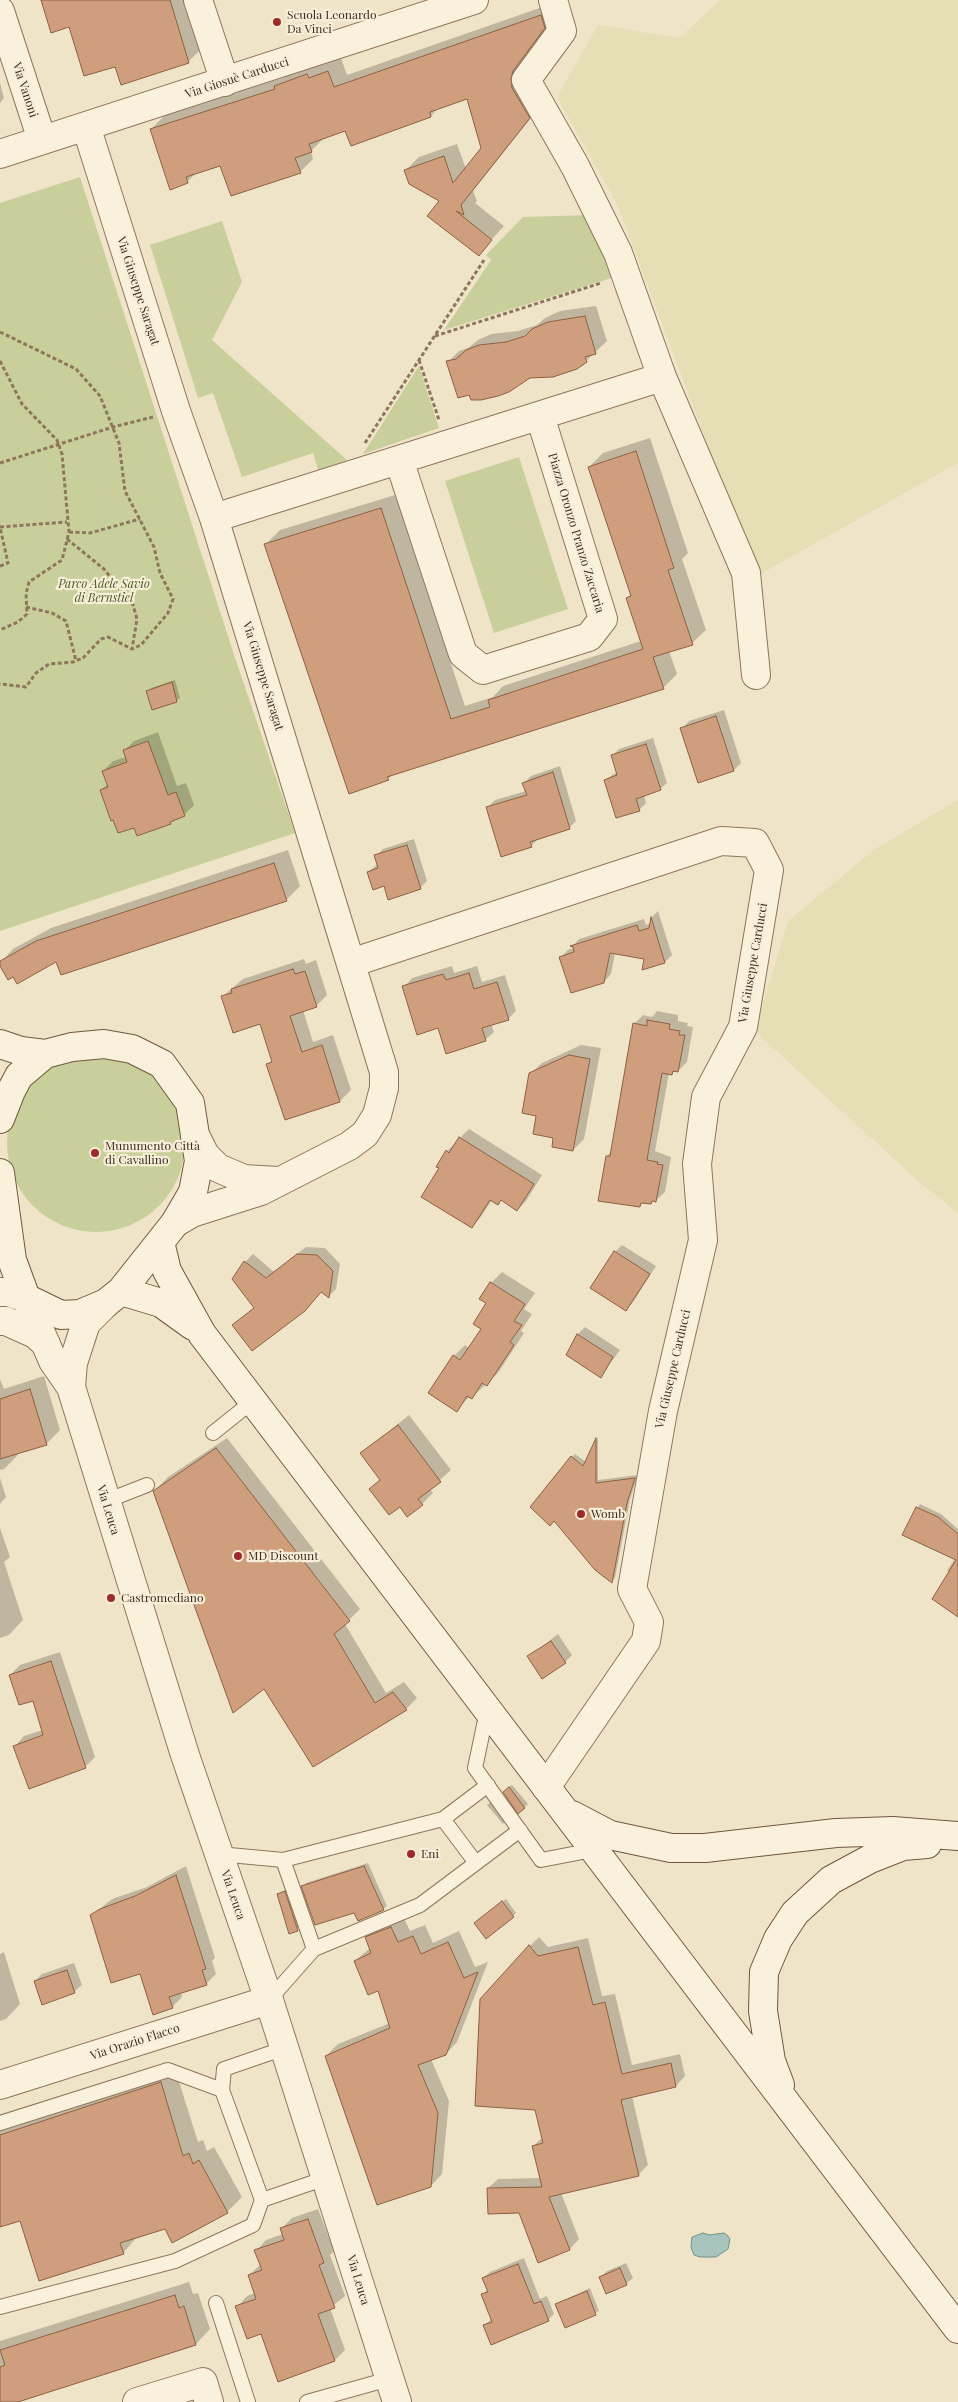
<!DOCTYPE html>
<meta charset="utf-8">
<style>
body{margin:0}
canvas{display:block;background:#f0e4c8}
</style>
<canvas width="958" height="2402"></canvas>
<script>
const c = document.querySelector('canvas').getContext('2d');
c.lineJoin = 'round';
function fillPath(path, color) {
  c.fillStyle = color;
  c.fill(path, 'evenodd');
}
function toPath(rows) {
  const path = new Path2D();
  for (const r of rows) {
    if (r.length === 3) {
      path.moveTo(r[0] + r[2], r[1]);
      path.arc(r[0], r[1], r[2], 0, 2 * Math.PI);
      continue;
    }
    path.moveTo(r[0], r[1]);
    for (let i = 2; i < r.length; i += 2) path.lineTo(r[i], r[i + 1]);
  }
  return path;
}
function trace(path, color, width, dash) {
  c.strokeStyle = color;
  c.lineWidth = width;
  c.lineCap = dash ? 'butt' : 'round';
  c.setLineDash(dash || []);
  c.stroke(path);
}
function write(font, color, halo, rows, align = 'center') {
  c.font = font + ' "Playfair Display",serif';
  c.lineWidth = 4.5;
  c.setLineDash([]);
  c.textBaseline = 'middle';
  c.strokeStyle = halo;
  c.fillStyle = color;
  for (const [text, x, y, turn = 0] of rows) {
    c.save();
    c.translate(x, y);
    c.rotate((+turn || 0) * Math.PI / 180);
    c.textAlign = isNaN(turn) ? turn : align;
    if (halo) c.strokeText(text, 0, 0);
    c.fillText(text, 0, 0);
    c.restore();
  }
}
fillPath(toPath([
 [720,0,958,0,958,463,757,576,617,204,557,97,598,25,679,38],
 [958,800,958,1213,918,1181,761,1037,756,1027,788,921,875,849]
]), '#e6deb5');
fillPath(toPath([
 [80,177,235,658,295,833,0,931,0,203],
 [591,215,618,276,444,330,491,260,486,255,523,217],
 [222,221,242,282,212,340,347,460,318,470,313,453,242,477,213,393,198,398,150,245],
 [419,366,439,428,363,454],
 [519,457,568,609,494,633,445,481],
 [96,1143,89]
]), '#c9cf9b');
const water = toPath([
 [703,2233,709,2235,724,2233,727,2235,730,2239,728,2249,716,2257,700,2257,694,2255,691,2247,692,2237,703,2233]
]);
fillPath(water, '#a9c4bc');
trace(water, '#6f938a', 1);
fillPath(toPath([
 [42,0,188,0,202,48,188,62,116,65],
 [554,3,557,14,526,56,523,65,542,104,473,191,477,201,475,203,504,226,478,255,441,200,406,170,419,157,457,144,466,169,482,148,468,97,439,107,431,116,346,130,324,138,311,151,313,159,300,172,221,165,197,172,187,182,151,129,164,116,283,78,288,73,320,62,322,65,341,58,347,75],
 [0,83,4,98,0,103],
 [596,306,607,341,586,361,470,394,448,362,459,351,468,348,478,340,491,334,518,331,537,325,545,318,560,311],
 [650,438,688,553,682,559,706,630,692,643,669,651,677,674,663,688,394,774,388,779,266,544,280,530,395,495,465,706,493,697,503,686,641,641,627,598,631,594,589,467,603,453],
 [175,680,180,698,176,701,148,691,151,688],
 [724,710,741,763,734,770,699,781,682,729,689,721],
 [158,732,177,786,186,783,194,805,184,815,170,823,134,826,101,790,108,784,103,771,113,761,126,757,124,751,134,741],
 [653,738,667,783,660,789,644,795,646,803,639,810,605,780,617,772,612,756,619,749],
 [560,766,576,821,569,828,539,838,531,846,487,808,495,800,526,791,524,783,531,776],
 [414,839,427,881,420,888,385,884,368,872,378,864,376,856,383,849],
 [288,850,300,886,286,900,57,960,13,975,0,963,13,949,51,928],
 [658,911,672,955,665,962,643,969,645,958,615,953,611,974,604,982,561,957,568,950,578,946,573,946,579,939,644,919,646,925,651,923,652,917],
 [304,959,306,964,316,960,327,995,316,1006,303,1010,313,1042,333,1035,351,1090,340,1101,268,1064,273,1059,261,1023,223,996,243,979],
 [452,966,454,973,477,966,482,982,505,975,516,1011,508,1019,491,1024,494,1032,485,1040,439,1026,404,987,412,978],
 [657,1011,678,1015,678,1021,688,1023,687,1026,693,1027,687,1062,678,1071,669,1073,655,1151,671,1157,665,1192,656,1200,651,1203,644,1202,639,1206,607,1156,612,1151,634,1024,643,1015,652,1017],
 [581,1045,601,1048,584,1139,573,1150,555,1137,530,1074,542,1063],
 [469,1129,542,1175,526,1201,517,1210,501,1200,492,1200,480,1218,472,1227,441,1168,447,1151],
 [622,1245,656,1266,633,1302,626,1309,615,1252],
 [306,1247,325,1248,340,1264,336,1289,329,1296,321,1291,234,1325,255,1307,233,1279,245,1262,253,1254,274,1272],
 [502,1272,535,1293,524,1309,532,1314,521,1331,524,1333,498,1373,472,1397,470,1396,457,1410,454,1356,465,1345,469,1348,483,1328,488,1303,481,1298,491,1283],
 [585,1327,620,1350,601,1376,568,1355,578,1334],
 [44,1376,60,1430,46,1444,17,1453,18,1455,4,1469,0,1470,0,1379,4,1389],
 [409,1415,451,1470,430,1489,433,1493,422,1504,401,1505,370,1489,381,1479,362,1453],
 [598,1437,598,1480,638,1475,630,1499,615,1578,612,1581,555,1520,572,1457,575,1454,586,1462],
 [227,1438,360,1609,345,1624,386,1693,404,1682,417,1698,406,1709,314,1765,154,1492,168,1477],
 [0,1478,6,1497,0,1504],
 [920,1504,941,1514,958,1529,958,1614,950,1573,947,1571,955,1558,904,1535],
 [0,1528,10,1557,4,1562,23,1620,9,1635,0,1638],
 [558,1634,572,1655,565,1662,529,1657],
 [60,1652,95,1757,85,1767,15,1746,24,1736,43,1730,34,1699,10,1675,20,1665],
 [512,1785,528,1804,519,1812,508,1788],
 [493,1800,507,1820,503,1824,487,1805],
 [368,1863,387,1906,383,1909,303,1886,306,1883],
 [186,1866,215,1958,212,1961,216,1974,206,1984,181,1992,182,1997,172,2007,92,1915,112,1899,147,1887],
 [288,1889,301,1926,290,1932,278,1894],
 [506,1899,516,1913,513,1916,479,1920],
 [403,1916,410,1931,425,1925,433,1943,459,1931,475,1967,488,1962,457,2042,446,2054,431,2059,449,2101,442,2174,431,2186,326,2056,338,2044,390,2023,379,1989,355,1961,370,1948,366,1938,378,1926],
 [539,1937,548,1947,588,1938,602,1996,615,1994,632,2065,680,2054,685,2076,676,2086,632,2096,648,2165,638,2175,561,2193,579,2239,570,2249,539,2261,519,2212,488,2188,498,2179,541,2178,533,2146,543,2137,530,1946],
 [4,1952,20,2004,6,2019,0,2021,0,1954],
 [74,1963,82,1985,74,1992,35,1981,42,1974],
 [175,2069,198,2142,203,2140,207,2151,214,2147,242,2197,227,2212,172,2241,165,2228,137,2237,123,2253,21,2219,0,2226,0,2126],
 [318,2209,334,2251,330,2255,345,2296,330,2308,345,2350,335,2360,279,2381,261,2333,237,2307,247,2296,255,2293,249,2275,261,2264,256,2251,266,2240,283,2234,281,2229,292,2218],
 [524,2258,540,2299,547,2296,554,2314,548,2320,484,2326,492,2318,483,2294,488,2289,483,2278,490,2272],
 [626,2263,633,2278,626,2284,601,2277,607,2271],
 [189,2282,193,2294,198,2293,210,2329,196,2344,14,2402,0,2402,0,2341],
 [590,2288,599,2311,565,2326,556,2304]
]), '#0003');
const building = toPath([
 [41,0,170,0,189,63,121,85,115,67,84,76,69,27,51,33,41,0],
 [541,15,545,28,513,71,511,79,512,88,530,118,461,205,464,215,456,211,492,240,479,256,427,216,439,201,409,184,404,170,444,156,453,183,481,148,467,99,430,112,431,117,351,146,345,131,309,144,312,152,295,158,301,173,231,196,220,166,186,177,188,183,170,190,150,129,275,89,274,86,307,74,309,78,328,71,334,87,541,15],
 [585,316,596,354,585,357,587,362,577,369,553,377,530,378,509,392,498,396,481,400,471,400,469,395,458,398,446,361,456,359,466,350,479,345,506,342,525,336,532,329,548,322,585,316],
 [636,451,674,568,668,570,693,645,653,657,664,689,387,777,389,780,349,794,264,544,381,508,451,719,490,707,488,700,643,649,626,598,631,596,588,467,636,451],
 [172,682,177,702,152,710,146,691,172,682],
 [716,716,734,771,698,783,680,728,716,716],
 [148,741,168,795,176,792,185,816,170,822,171,824,137,836,134,828,118,833,113,820,111,821,100,790,108,787,102,771,127,762,123,750,148,741],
 [646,744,661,790,636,799,640,811,616,818,604,780,617,775,611,755,646,744],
 [553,772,570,829,530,842,532,847,501,857,486,807,527,795,522,783,553,772],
 [407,845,421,889,388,900,384,886,373,890,367,872,378,868,374,855,407,845],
 [274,863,287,901,61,975,56,962,17,984,13,977,8,980,0,966,0,961,36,941,274,863],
 [651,917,665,963,642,970,644,959,610,953,604,983,571,993,559,957,574,952,573,947,570,946,637,925,639,931,649,928,651,917],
 [293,969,295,974,305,971,317,1007,290,1016,302,1052,322,1045,340,1102,285,1120,266,1064,272,1062,260,1024,233,1033,221,996,232,993,231,989,293,969],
 [469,973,474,989,497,982,509,1020,482,1028,486,1041,446,1054,438,1028,417,1035,402,986,443,974,446,980,469,973],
 [647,1020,670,1024,669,1029,680,1031,679,1035,685,1035,678,1072,673,1071,672,1075,662,1073,647,1160,658,1162,657,1164,663,1165,656,1202,652,1201,651,1204,641,1203,640,1207,598,1201,606,1156,610,1156,633,1023,647,1026,647,1020],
 [569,1055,590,1059,573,1151,552,1147,553,1138,533,1134,536,1116,522,1113,529,1073,569,1055],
 [459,1137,534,1184,517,1211,501,1200,498,1205,490,1200,472,1228,421,1197,439,1168,436,1167,446,1150,449,1153,459,1137],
 [614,1251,650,1274,626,1311,590,1288,614,1251],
 [297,1254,317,1255,333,1271,329,1298,321,1292,305,1311,252,1351,232,1325,254,1308,232,1279,244,1261,266,1278,297,1254],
 [490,1282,525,1304,514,1321,522,1325,510,1342,514,1345,487,1386,482,1383,472,1399,467,1396,457,1412,428,1393,453,1355,460,1360,481,1329,473,1324,486,1303,479,1299,490,1282],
 [577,1334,613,1357,601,1378,566,1355,577,1334],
 [30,1389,47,1445,0,1459,0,1399,30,1389],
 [398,1425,441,1482,418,1499,423,1505,407,1517,400,1507,389,1515,369,1489,380,1480,360,1453,398,1425],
 [596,1438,596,1483,635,1478,627,1503,612,1583,595,1570,554,1521,550,1526,530,1507,571,1456,583,1466,596,1438],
 [216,1448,350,1621,334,1634,375,1703,393,1692,407,1710,313,1767,264,1689,233,1713,153,1491,216,1448],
 [916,1507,938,1517,958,1534,958,1617,932,1599,956,1560,902,1535,916,1507],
 [551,1641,566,1663,542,1679,527,1656,551,1641],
 [51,1661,86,1768,29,1789,13,1746,43,1735,33,1701,19,1705,9,1675,51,1661],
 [509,1787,525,1808,518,1814,503,1792,509,1787],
 [364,1866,384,1910,358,1921,354,1913,315,1925,301,1886,364,1866],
 [176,1875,206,1969,202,1970,207,1985,169,1997,173,2008,153,2015,140,1974,111,1983,90,1915,100,1909,135,1896,176,1875],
 [285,1891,298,1931,289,1934,277,1894,285,1891],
 [502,1901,514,1917,486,1939,474,1923,502,1901],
 [391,1927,398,1942,413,1936,421,1954,448,1942,464,1978,478,1972,446,2055,418,2065,438,2113,431,2187,377,2205,325,2056,390,2028,378,1991,368,1995,354,1961,371,1953,365,1937,391,1927],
 [529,1945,538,1956,578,1947,593,2005,605,2002,622,2074,671,2063,676,2087,621,2100,639,2176,549,2197,570,2250,538,2263,519,2213,488,2214,487,2188,542,2187,532,2146,543,2143,535,2110,475,2106,480,1999,529,1945],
 [67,1970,75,1993,42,2005,34,1981,67,1970],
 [161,2082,183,2156,189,2153,193,2164,199,2160,228,2213,172,2243,165,2229,120,2243,124,2254,39,2281,20,2221,0,2227,0,2135,161,2082],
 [308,2219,324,2263,319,2265,335,2308,318,2314,335,2361,278,2382,261,2334,247,2339,235,2306,256,2299,248,2275,262,2270,254,2250,284,2240,280,2228,308,2219],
 [518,2264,534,2304,541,2301,549,2321,491,2345,483,2325,492,2322,481,2294,488,2292,482,2278,518,2264],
 [620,2268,627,2285,606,2294,599,2277,620,2268],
 [587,2291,596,2315,565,2328,555,2304,587,2291],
 [175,2295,179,2308,184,2306,196,2345,18,2402,0,2402,0,2367,5,2365,0,2350,175,2295]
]);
fillPath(building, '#cf9f7d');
trace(building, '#8d5f41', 1);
const service = toPath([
 [213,1433,253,1401],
 [106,1501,147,1485],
 [487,1711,475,1768,541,1860,593,1850],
 [443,1819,476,1863],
 [219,1854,283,1860,314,1949,269,2000],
 [283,1860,443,1819,488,1785],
 [314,1949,420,1905,520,1830],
 [285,2048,224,2069,222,2090,262,2200,326,2178],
 [0,2123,168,2070,222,2090],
 [216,2303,248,2402],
 [0,2307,175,2261,253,2225,262,2200],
 [307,2402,389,2379]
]);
const minor = toPath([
 [198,0,225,82],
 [553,0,562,31,526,80,575,166,618,253,662,377,746,573,756,675],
 [0,11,42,140],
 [86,126,176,411,214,518,384,1072,384,1088,377,1115,365,1134,349,1146,261,1191,192,1213,175,1223],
 [0,154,474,0],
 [399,460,463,654,483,670,589,637,603,619,540,416],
 [214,518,662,377],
 [351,963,721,841,755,843,769,870,743,1027,706,1097,697,1164,703,1240,663,1411,632,1589,649,1622,646,1641,546,1787],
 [195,1135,205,1155,218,1168,244,1179,277,1181],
 [0,2085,269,2000],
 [137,2402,203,2382,209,2402]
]);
const tertiary = toPath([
 [0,1292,8,1292,26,1298,53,1361,71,1387,185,1755,269,2000,397,2402],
 [0,1321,6,1321,35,1334,46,1344],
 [71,1387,73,1363,86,1323,106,1303]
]);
const secondary = toPath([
 [0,1044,21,1051,45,1054],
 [0,1119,11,1091,19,1076,45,1054,72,1047,104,1044,132,1049,162,1064,190,1103,199,1161,193,1192,175,1223,121,1291,106,1303,80,1314,61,1315,26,1298,12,1260,0,1173],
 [160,1242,167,1271,202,1334,958,2329],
 [121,1291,161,1303,193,1326],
 [572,1815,610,1835,671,1848,705,1848,836,1833,893,1831,958,1836],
 [780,2085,771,2061,763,2011,764,1972,778,1939,795,1913,831,1880,870,1859,903,1846,927,1844]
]);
trace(service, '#8d765c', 16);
trace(minor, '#8d765c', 30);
trace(tertiary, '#8d765c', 30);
trace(secondary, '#6f573f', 30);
trace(toPath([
 [0,332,76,369,100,396,119,443,125,491,154,547,160,573,173,599,168,613,141,645,132,649,108,637,101,639,83,658,73,662,49,664,36,673,26,687,0,684],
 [435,336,601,283],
 [419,360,439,420],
 [0,361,22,404,57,440,62,454,69,532,62,560,29,582,26,594,27,614,18,622,0,630],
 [365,443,484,260],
 [0,463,113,427,153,417],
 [0,527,67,522],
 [69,532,90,533,140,519],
 [67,539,104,569,133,605,137,619,132,649],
 [0,566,8,563,0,527],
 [26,607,52,613,66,621,76,661]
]), '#8d765c', 3, [4, 2.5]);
trace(service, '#faf1dc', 14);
trace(minor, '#faf1dc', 28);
trace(tertiary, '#faf1dc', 28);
trace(secondary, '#faf1dc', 28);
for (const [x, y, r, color] of [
 [277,22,5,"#9e2a2b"],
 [95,1153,5,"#9e2a2b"],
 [581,1514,5,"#9e2a2b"],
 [238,1556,5,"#9e2a2b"],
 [111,1598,5,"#9e2a2b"],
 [411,1854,5,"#9e2a2b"]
]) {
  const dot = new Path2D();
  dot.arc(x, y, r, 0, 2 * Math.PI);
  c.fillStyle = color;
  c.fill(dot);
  trace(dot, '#f7eed8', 2);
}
write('12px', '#3d2e20', '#f7eed8', [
 ["Scuola Leonardo",287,15],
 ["Da Vinci",287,29],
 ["Munumento Città",105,1146],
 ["di Cavallino",105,1160],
 ["Womb",591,1514],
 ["MD Discount",248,1556],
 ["Castromediano",121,1598],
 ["Eni",421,1854]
], 'left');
write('12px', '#3d2e20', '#f7eed8', [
 ["Via Giosuè Carducci",237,78,-18],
 ["Via Vanoni",25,90,72],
 ["Via Giuseppe Saragat",138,291,72],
 ["Piazza Oronzo Pranzo Zaccaria",576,533,73],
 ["Via Giuseppe Saragat",263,676,73],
 ["Via Giuseppe Carducci",753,963,-80],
 ["Via Giuseppe Carducci",673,1369,-77],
 ["Via Leuca",108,1510,73],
 ["Via Leuca",233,1895,71],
 ["Via Orazio Flacco",135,2042,-18],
 ["Via Leuca",358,2280,73]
]);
write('italic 12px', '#4d5a26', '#f7eed8', [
 ["Parco Adele Savio",104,584],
 ["di Bernstiel",104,598]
]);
</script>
